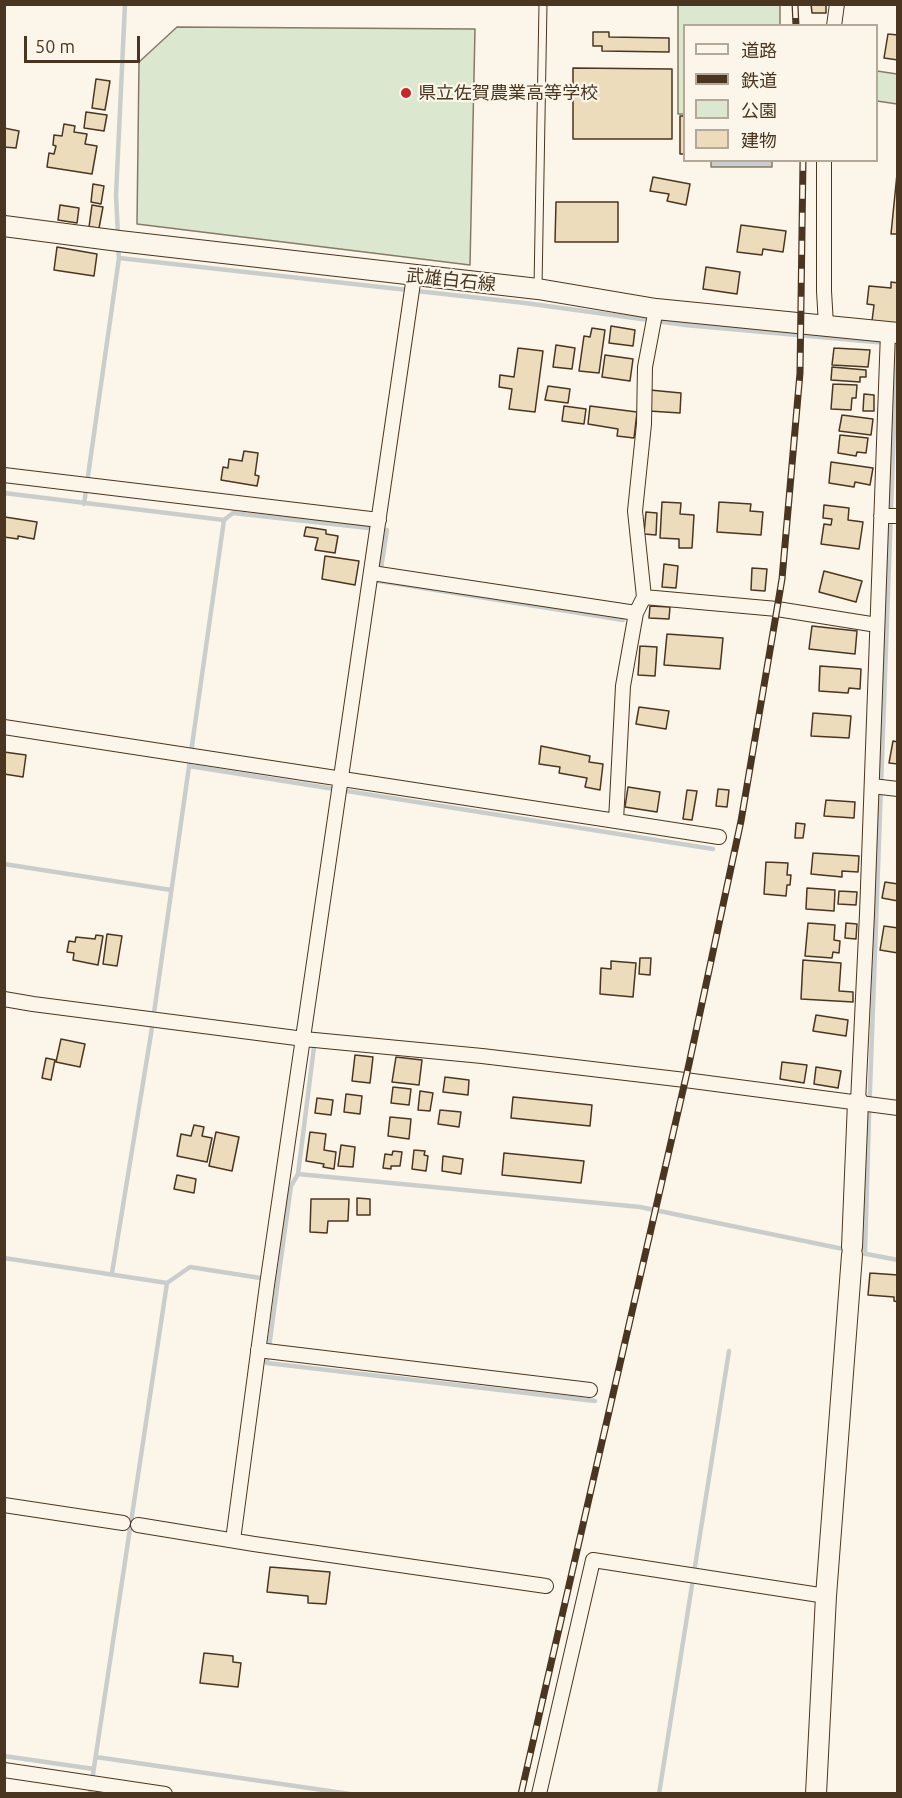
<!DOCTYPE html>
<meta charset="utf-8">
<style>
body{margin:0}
#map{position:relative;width:902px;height:1798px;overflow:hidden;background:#fbf6e9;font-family:Ubuntu,"Noto Sans JP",sans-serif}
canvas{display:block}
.frame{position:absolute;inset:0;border:6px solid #4a3520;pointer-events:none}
.legend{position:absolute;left:683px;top:24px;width:195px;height:138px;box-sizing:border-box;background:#fbf6e9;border:2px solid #b4a999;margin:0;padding:8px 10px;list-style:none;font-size:18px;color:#4a3520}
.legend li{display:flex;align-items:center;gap:12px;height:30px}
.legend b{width:30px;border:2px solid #b4a999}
.scale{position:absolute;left:24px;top:36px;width:116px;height:27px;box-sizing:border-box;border:3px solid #4a3520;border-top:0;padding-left:8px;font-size:18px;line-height:21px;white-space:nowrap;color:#4a3520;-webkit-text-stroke:4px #fbf6e9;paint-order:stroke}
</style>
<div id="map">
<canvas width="902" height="1798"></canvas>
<div class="frame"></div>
<ul class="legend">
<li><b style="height:8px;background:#fbf6e9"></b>道路</li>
<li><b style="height:8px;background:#4a3520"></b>鉄道</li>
<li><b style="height:16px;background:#dce7d0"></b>公園</li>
<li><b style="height:16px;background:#ecdcbc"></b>建物</li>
</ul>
<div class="scale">50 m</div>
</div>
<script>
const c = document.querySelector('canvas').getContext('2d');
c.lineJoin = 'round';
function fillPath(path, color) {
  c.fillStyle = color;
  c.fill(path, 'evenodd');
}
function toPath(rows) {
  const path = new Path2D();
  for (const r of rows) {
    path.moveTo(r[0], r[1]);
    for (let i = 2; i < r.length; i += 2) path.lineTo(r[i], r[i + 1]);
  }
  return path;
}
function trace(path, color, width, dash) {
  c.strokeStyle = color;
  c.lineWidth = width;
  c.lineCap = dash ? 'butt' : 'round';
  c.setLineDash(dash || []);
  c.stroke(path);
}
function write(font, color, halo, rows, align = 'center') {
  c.font = font + ' Ubuntu,"Noto Sans JP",sans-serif';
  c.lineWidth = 4.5;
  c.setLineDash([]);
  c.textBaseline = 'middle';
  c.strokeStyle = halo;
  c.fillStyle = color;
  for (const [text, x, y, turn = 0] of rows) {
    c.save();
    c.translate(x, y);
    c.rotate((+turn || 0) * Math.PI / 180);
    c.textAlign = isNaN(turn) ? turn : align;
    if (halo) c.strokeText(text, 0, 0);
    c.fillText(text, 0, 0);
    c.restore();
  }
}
const green = toPath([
 [678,5,780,5,780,25,684,26,684,114,678,114,678,5],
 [177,27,475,29,470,265,137,224,139,62,177,27],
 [877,71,897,74,897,104,877,101,877,71]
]);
fillPath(green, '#dce7d0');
trace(green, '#887966', 1.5);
const water = toPath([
 [711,161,772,161,772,167,711,167,711,161]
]);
fillPath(water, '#c9cecd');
trace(water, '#887966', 1.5);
trace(toPath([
 [118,236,116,195,125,4],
 [118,247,119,258,525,303,685,325,898,344],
 [4,493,224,520,151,1034,112,1273],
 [84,504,119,258],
 [224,520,233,513,387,530,379,581,623,620],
 [189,766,713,849],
 [4,864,171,890],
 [314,1047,298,1174,640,1207,848,1250],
 [856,1252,898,1260],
 [865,1253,869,1117,897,344],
 [4,1258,167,1283,90,1794],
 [276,1280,278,1280,291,1186,298,1174],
 [278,1280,267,1363,595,1401],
 [167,1283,190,1267,267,1279],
 [4,1756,94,1769],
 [96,1757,350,1794],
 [659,1794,729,1351]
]), '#c9cecd', 4.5);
const building = toPath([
 [811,4,826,4,826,13,812,13,811,4],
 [593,32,609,32,609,37,669,38,669,52,602,51,602,46,593,46,593,32],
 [888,34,898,35,898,60,884,58,888,34],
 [573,68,672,69,672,139,573,139,573,68],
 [96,79,110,81,105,110,92,108,96,79],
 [86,112,107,115,104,131,84,128,86,112],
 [680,116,684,116,684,154,680,154,680,116],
 [64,124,75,126,74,132,87,134,85,144,97,146,92,174,47,167,49,153,54,154,56,146,53,145,54,135,62,136,64,124],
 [4,128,19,131,16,148,4,147,4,128],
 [897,174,898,174,898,234,891,234,897,174],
 [653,177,690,184,686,205,667,201,669,194,650,191,653,177],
 [93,184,104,186,101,204,91,202,93,184],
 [556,202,618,202,618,242,555,242,556,202],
 [60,205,79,208,77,223,58,220,60,205],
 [92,205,103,207,99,228,89,227,92,205],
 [741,225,786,231,783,252,763,249,762,255,737,252,741,225],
 [57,247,97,254,94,276,54,270,57,247],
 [706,267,740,272,737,294,703,289,706,267],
 [891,282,898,283,898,324,872,321,874,305,867,304,869,286,891,288,891,282],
 [611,326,635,330,633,346,609,343,611,326],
 [592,328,605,330,599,373,579,371,584,336,590,337,592,328],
 [556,345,575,348,572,369,553,367,556,345],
 [518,348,543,351,535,412,509,409,512,389,499,387,500,375,514,377,518,348],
 [834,348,870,350,868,367,832,365,834,348],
 [605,355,633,359,630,381,602,377,605,355],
 [832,367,866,370,866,377,860,377,860,382,831,380,832,367],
 [833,384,857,385,856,398,852,398,851,410,831,409,833,384],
 [548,386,570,389,568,403,545,400,548,386],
 [650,390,681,393,680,413,649,411,650,390],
 [864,394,874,395,874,411,863,411,864,394],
 [564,406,586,409,584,424,562,421,564,406],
 [590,406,637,412,634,438,617,436,618,429,588,424,590,406],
 [842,415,873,419,871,435,839,431,842,415],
 [840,435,868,438,866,453,857,452,856,456,838,453,840,435],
 [244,451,258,453,255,475,259,476,257,486,221,480,223,467,228,468,229,459,242,461,244,451],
 [831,462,873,468,870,485,855,482,854,487,829,483,831,462],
 [662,502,681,503,680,514,694,515,692,548,679,548,679,539,660,538,662,502],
 [719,502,751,504,750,511,763,512,761,535,717,532,719,502],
 [824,505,849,508,848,520,863,522,859,549,821,544,824,524,831,525,832,519,823,518,824,505],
 [646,512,657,513,656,535,644,534,646,512],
 [5,517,37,522,34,539,18,536,18,539,4,537,5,517],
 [306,527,326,530,326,534,338,536,335,553,315,550,318,538,304,536,306,527],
 [325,556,359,561,355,585,322,579,325,556],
 [664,564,678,566,676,588,662,587,664,564],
 [752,568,767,569,765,591,751,590,752,568],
 [824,571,862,581,856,602,819,592,824,571],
 [650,606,670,607,669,619,649,618,650,606],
 [812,626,857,631,855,654,809,649,812,626],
 [667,634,723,638,720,669,664,665,667,634],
 [640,646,657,647,655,676,638,675,640,646],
 [820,666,861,669,860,689,849,688,848,693,819,691,820,666],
 [639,707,669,711,666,729,636,724,639,707],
 [813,713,851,716,849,738,811,736,813,713],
 [893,741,898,742,898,764,889,763,893,741],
 [541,746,590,756,589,762,603,764,600,790,585,787,587,778,559,773,560,767,539,764,541,746],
 [4,752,26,755,23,777,4,774,4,752],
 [628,787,660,792,657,812,625,807,628,787],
 [718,789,729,790,727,807,716,806,718,789],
 [687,790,697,791,692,820,683,819,687,790],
 [826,800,855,802,854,818,824,816,826,800],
 [796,823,805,824,803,838,795,838,796,823],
 [813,853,859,856,858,872,842,871,842,877,811,874,813,853],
 [766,862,788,863,787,875,791,875,790,885,787,885,786,896,764,894,766,862],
 [885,882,898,884,898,901,882,898,885,882],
 [807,888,835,890,834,911,806,909,807,888],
 [839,891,857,892,856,905,838,904,839,891],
 [808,923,835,925,834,940,840,941,839,953,833,952,832,958,805,956,808,923],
 [846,923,857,924,856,939,845,938,846,923],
 [884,926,898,928,898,953,880,950,884,926],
 [107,934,122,936,117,966,103,964,107,934],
 [96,935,103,936,98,965,73,960,74,953,67,952,69,941,75,942,76,937,95,939,96,935],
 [640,958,651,958,650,975,639,974,640,958],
 [803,960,841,963,839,991,853,992,853,1002,801,999,803,960],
 [611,961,636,963,633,997,600,994,601,968,611,969,611,961],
 [816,1015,848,1020,846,1036,813,1031,816,1015],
 [61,1039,85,1044,80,1067,56,1062,61,1039],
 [355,1055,373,1057,370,1083,352,1081,355,1055],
 [396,1057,422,1060,419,1085,392,1082,396,1057],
 [46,1058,55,1060,51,1080,42,1078,46,1058],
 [782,1062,807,1065,804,1083,780,1079,782,1062],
 [816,1067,841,1071,838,1088,814,1084,816,1067],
 [445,1077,469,1080,468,1095,443,1092,445,1077],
 [393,1087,411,1089,409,1105,391,1103,393,1087],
 [420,1091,433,1093,430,1111,418,1110,420,1091],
 [346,1094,362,1096,360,1114,344,1112,346,1094],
 [513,1097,592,1105,590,1126,511,1118,513,1097],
 [317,1098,333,1100,331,1115,315,1113,317,1098],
 [440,1110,461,1112,459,1127,438,1124,440,1110],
 [390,1117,411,1119,409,1139,388,1136,390,1117],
 [194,1125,204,1127,202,1136,212,1138,207,1162,177,1156,181,1134,191,1136,194,1125],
 [216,1132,239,1137,232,1171,209,1166,216,1132],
 [310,1132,326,1134,324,1150,336,1152,334,1169,323,1167,324,1164,306,1161,310,1132],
 [341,1145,355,1147,353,1167,338,1166,341,1145],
 [414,1150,425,1151,424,1155,428,1156,426,1171,412,1169,414,1150],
 [393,1151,402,1152,400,1166,391,1166,391,1169,383,1168,385,1154,392,1155,393,1151],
 [504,1153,584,1161,581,1183,502,1175,504,1153],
 [443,1156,463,1159,461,1174,442,1171,443,1156],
 [177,1175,196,1179,194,1193,174,1189,177,1175],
 [357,1198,370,1199,370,1215,357,1215,357,1198],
 [311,1199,349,1199,348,1221,328,1221,327,1233,310,1232,311,1199],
 [870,1273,898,1275,898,1302,894,1301,894,1297,868,1295,870,1273],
 [270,1567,330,1572,326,1604,308,1603,308,1596,267,1592,270,1567],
 [204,1653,233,1656,233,1662,241,1663,238,1687,200,1683,204,1653]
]);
fillPath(building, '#ecdcbc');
trace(building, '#4a3520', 1.5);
const lane = toPath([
 [538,287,543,4]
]);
const street = toPath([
 [834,26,837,4],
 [824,160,824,291,826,325],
 [656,309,645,367,644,424,635,511,644,597,777,609,877,625],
 [4,475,379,520],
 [881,516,898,516],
 [372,573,636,613],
 [4,727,616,821,623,686,636,613,644,597],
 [872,786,898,789],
 [616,821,719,837],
 [4,999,33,1004,304,1039,482,1056,685,1080,898,1108],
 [858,1102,867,914,888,332],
 [258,1350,590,1390],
 [4,1505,123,1523],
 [138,1525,254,1544,546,1586],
 [233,1540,267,1285,414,276],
 [4,1770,165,1794],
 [539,1794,593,1560,826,1596]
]);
const secondary = toPath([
 [4,226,119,241,538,289,656,309,898,333],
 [852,1247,858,1102],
 [816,1794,826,1596,852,1255]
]);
trace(lane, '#4a3520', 9);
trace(street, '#4a3520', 16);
trace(secondary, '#4a3520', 22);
trace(lane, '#fbf6e9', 7);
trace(street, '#fbf6e9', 14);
trace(secondary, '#fbf6e9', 20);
const rail = toPath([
 [795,4,796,26],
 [521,1794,689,1064,741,821,777,609,782,579,800,373,803,160]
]);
trace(rail, '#4a3520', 7);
trace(rail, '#fbf6e9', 4.5, [14]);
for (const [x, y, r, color] of [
 [406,93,6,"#c62828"]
]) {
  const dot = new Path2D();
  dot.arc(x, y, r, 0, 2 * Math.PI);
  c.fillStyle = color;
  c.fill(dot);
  trace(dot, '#fbf6e9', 2);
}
write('18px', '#4a3520', '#fbf6e9', [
 ["県立佐賀農業高等学校",418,93]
], 'left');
write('18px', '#4a3520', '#fbf6e9', [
 ["武雄白石線",451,280,6]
]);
</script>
